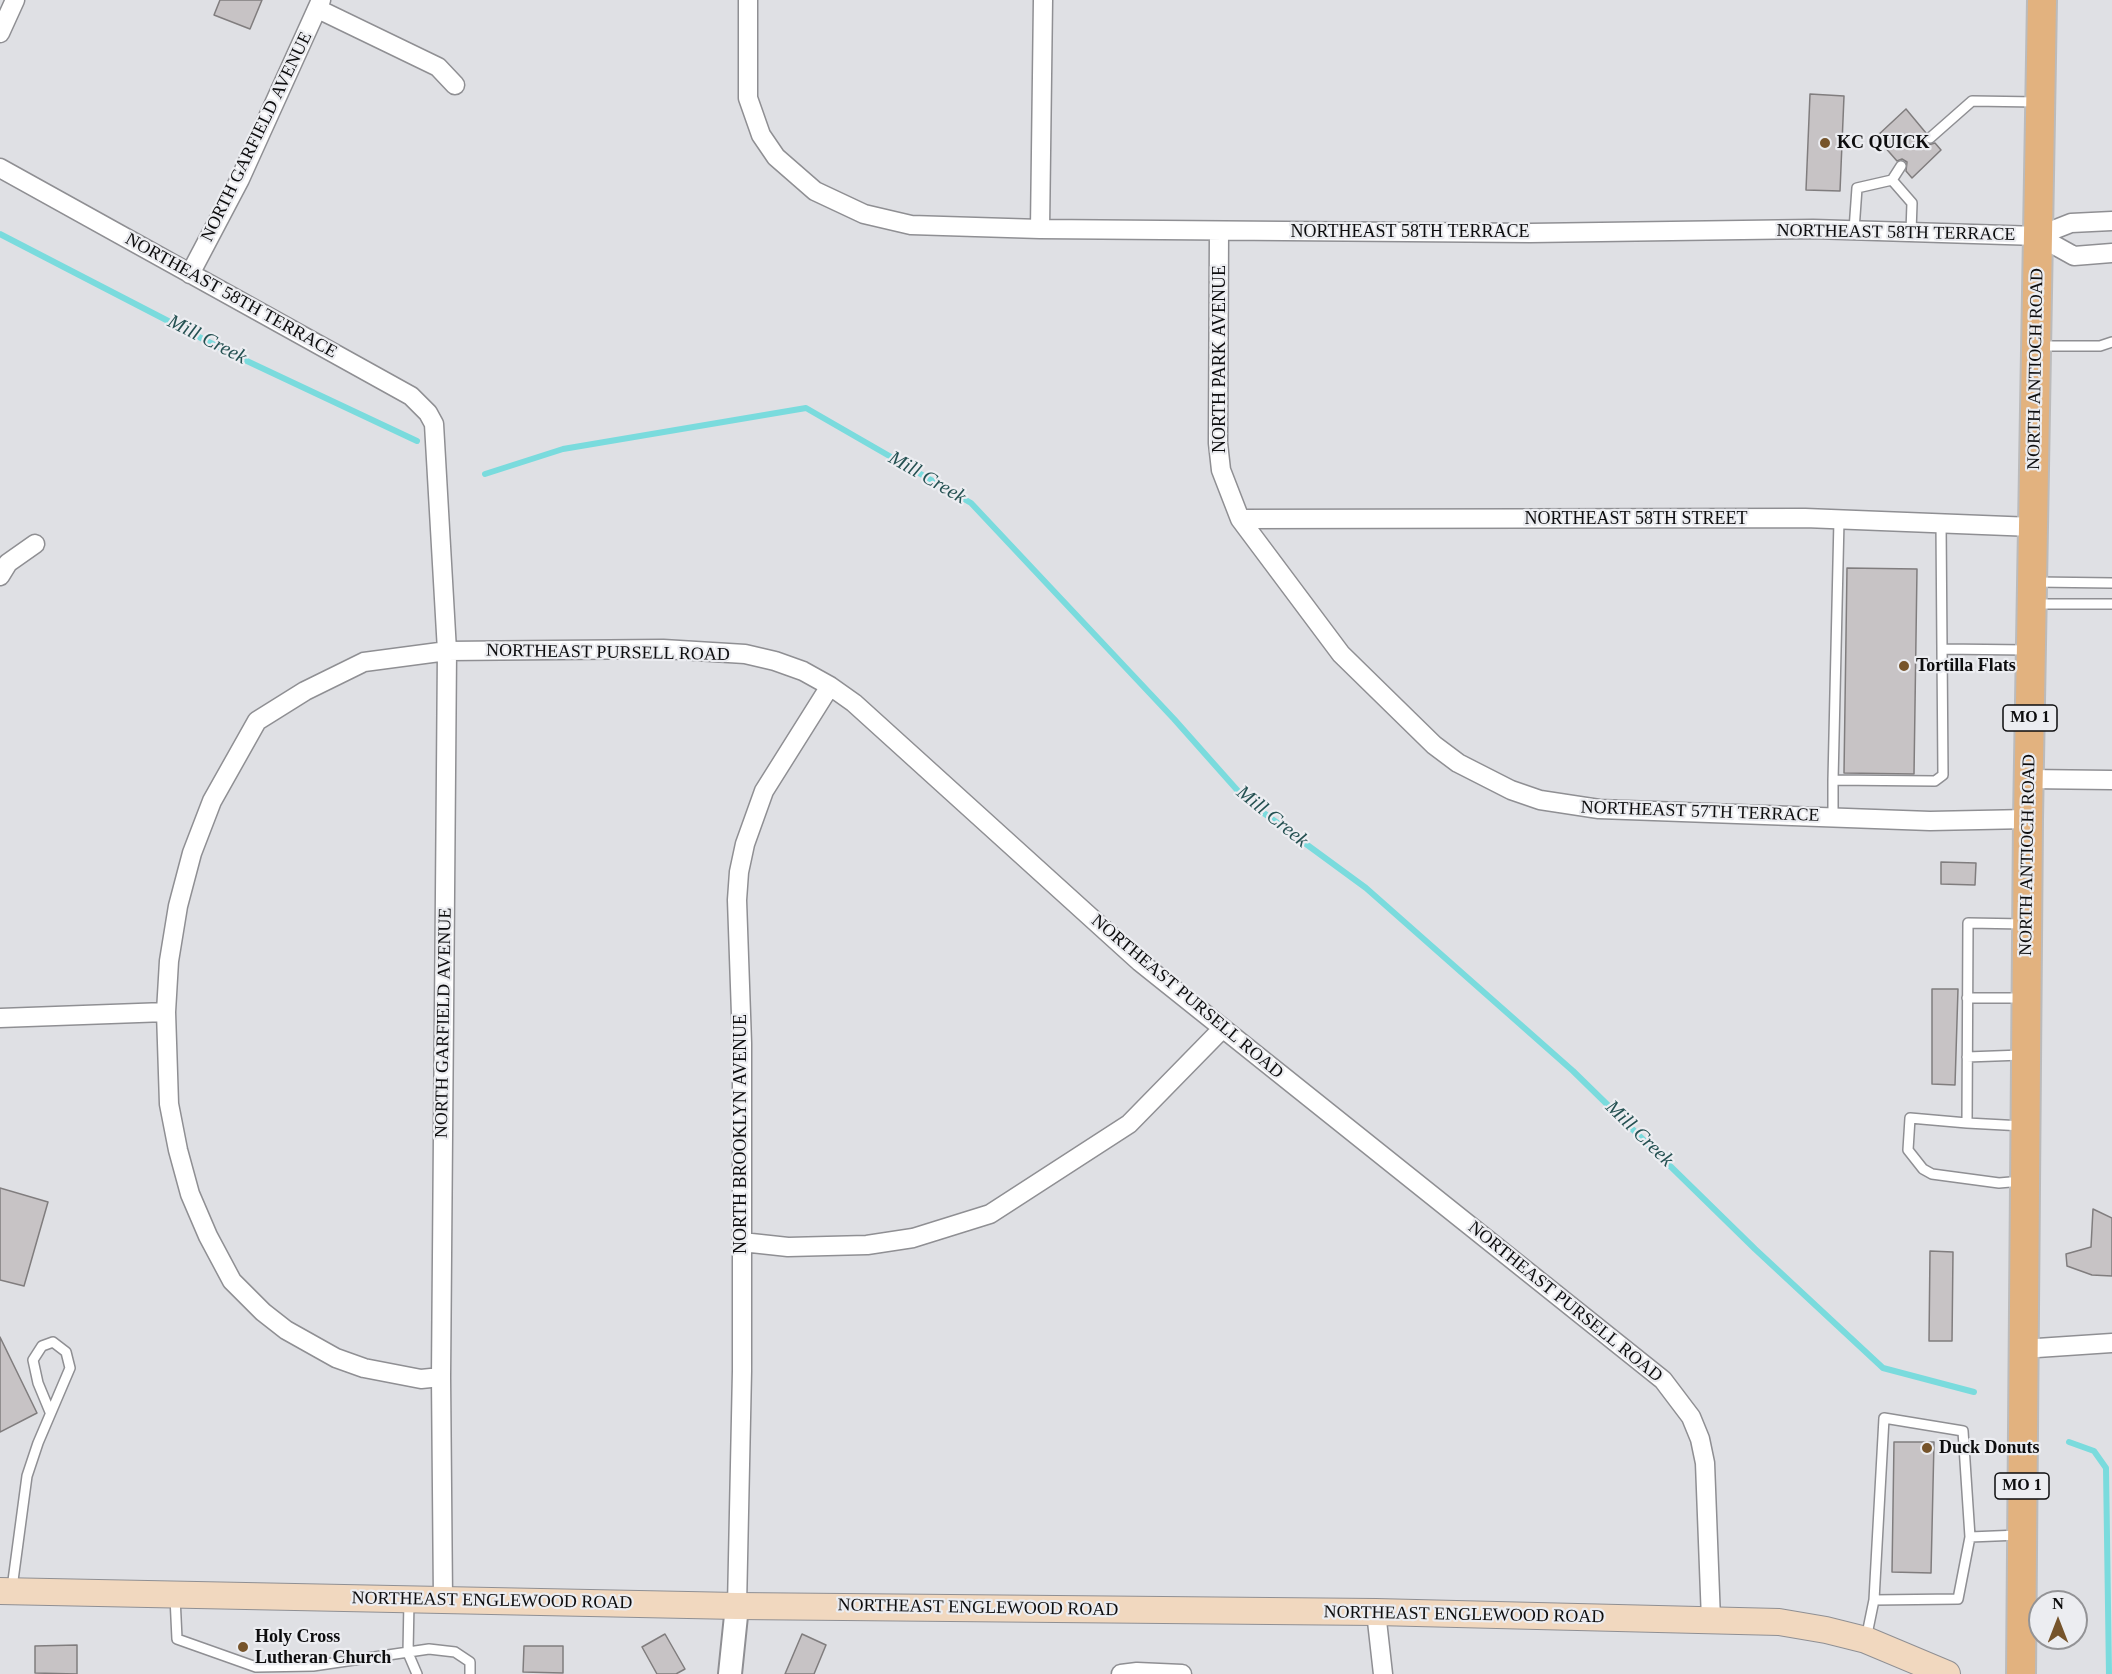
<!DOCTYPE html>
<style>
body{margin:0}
#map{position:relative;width:2112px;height:1674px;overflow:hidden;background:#dfe0e4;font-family:Georgia,serif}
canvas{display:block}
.north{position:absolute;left:2028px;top:1590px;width:60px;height:60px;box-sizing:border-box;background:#ecedf1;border:2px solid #939396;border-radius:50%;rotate:0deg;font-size:16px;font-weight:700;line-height:24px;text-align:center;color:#0d0d0e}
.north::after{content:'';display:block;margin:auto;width:21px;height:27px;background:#76542b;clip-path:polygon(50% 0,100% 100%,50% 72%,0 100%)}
</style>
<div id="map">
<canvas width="2112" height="1674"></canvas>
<div class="north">N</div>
</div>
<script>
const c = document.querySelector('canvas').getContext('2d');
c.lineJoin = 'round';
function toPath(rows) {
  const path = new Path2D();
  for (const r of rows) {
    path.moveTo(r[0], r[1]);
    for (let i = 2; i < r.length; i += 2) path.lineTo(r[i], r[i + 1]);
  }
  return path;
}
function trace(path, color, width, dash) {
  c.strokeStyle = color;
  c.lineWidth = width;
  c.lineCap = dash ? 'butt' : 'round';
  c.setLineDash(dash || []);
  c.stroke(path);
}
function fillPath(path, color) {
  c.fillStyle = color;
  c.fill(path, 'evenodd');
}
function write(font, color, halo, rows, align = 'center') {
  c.font = font + ' Georgia,serif';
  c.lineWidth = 4.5;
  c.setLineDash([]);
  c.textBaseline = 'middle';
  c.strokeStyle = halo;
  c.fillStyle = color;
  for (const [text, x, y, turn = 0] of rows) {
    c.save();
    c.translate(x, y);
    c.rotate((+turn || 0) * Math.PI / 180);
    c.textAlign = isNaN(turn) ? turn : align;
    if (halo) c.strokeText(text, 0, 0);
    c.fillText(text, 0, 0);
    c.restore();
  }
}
trace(toPath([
 [0,234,232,354,417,441],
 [485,474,563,449,806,408,971,503,1174,719,1246,800,1366,888,1573,1071,1755,1249,1883,1368,1974,1392],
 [2069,1442,2094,1451,2106,1468,2109,1674]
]), '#7adbdd', 6);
const building = toPath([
 [220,0,262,0,250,29,214,15,220,0],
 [1810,94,1844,96,1840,191,1806,190,1810,94],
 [1906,109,1926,133,1925,142,1928,145,1935,143,1941,150,1912,178,1906,171,1907,162,1902,159,1897,161,1876,137,1906,109],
 [1847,568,1917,569,1914,774,1844,773,1847,568],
 [1941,862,1976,863,1975,885,1941,884,1941,862],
 [1932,989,1958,989,1955,1085,1932,1084,1932,989],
 [0,1188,48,1202,24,1286,0,1280,0,1188],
 [2093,1209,2112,1218,2112,1276,2092,1275,2067,1266,2066,1254,2091,1247,2093,1209],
 [1930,1251,1953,1252,1952,1341,1929,1341,1930,1251],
 [0,1337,37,1413,0,1432,0,1337],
 [1894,1442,1934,1442,1931,1573,1892,1572,1894,1442],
 [665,1634,685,1669,676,1674,657,1674,642,1647,665,1634],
 [802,1634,826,1645,814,1674,785,1674,802,1634],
 [77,1645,77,1674,35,1673,35,1646,77,1645],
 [524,1646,563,1646,563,1673,523,1672,524,1646]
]);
fillPath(building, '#c7c3c5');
trace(building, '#807d7e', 1.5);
const service = toPath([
 [1930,138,1972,101,2037,102],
 [1901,166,1892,180,1912,203,1911,232],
 [1854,230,1857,188,1892,180],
 [2038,346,2100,346,2112,342],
 [1839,520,1833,780,1935,781,1943,775,1941,523],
 [2036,582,2112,583],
 [2035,604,2112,604],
 [1942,649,2027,650],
 [1833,817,1833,780],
 [1967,998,2022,998],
 [1967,1057,2022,1055],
 [1967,1123,1910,1118,1908,1150,1923,1169,1932,1174,1999,1183,2022,1181],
 [2023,1126,1967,1123,1968,923,2025,924],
 [1970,1537,2019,1535],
 [12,1588,27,1476,38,1443,70,1368,66,1352,53,1342,42,1346,33,1360,38,1383,50,1412],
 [175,1597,177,1639,256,1667,313,1666,429,1649,455,1652,470,1662,470,1674],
 [409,1601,408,1653,417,1674],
 [1866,1639,1874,1600,1884,1418,1963,1431,1970,1537,1958,1599,1874,1600]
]);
const minor = toPath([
 [748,0,748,98,761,135,776,157,815,191,864,214,911,225,1040,229,1530,233,1813,229,2038,236,2071,223,2112,221],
 [318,9,438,67,455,85],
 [0,33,15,0],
 [0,168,411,396,428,413,434,424,447,651,441,1377,443,1600],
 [1040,229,1043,0],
 [1219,231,1218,443,1221,470,1240,519,1341,654,1434,745,1458,763,1511,790,1540,800,1599,809,1930,821,2028,819],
 [2038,236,2074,256,2112,253],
 [190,274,240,179,321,0],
 [1240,519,1805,518,2033,527],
 [0,576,8,563,35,544],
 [2028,779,2112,780],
 [0,1018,166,1012],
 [742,1242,788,1247,867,1245,913,1238,990,1214,1129,1124,1223,1028],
 [2022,1349,2112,1343],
 [441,1377,421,1379,364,1368,336,1358,286,1330,263,1312,232,1281,208,1236,190,1194,178,1150,169,1104,166,1012,169,961,178,906,192,853,212,801,257,721,305,691,364,662,447,651,663,649,745,654,775,661,803,671,830,686,854,703,1140,962,1663,1380,1691,1417,1700,1439,1705,1463,1711,1620],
 [737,1606,742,1371,742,1043,737,900,739,872,745,844,764,791,830,686],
 [1376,1612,1383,1674],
 [1121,1674,1137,1672,1182,1674]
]);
const tertiary = toPath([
 [730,1674,737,1606]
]);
const secondary = toPath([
 [0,1591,737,1606,1376,1612,1779,1622,1826,1630,1866,1640,1947,1674]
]);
const primary = toPath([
 [2021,1674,2028,819,2042,0]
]);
trace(service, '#8f8f93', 12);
trace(minor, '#8f8f93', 21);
trace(tertiary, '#8f8f93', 26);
trace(secondary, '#8f8f93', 28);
trace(primary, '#bbbbbc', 32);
trace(service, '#fff', 9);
trace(minor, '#fff', 18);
trace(tertiary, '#fff', 22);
trace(secondary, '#f1d8bf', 26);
trace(primary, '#e2b27f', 28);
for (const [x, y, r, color] of [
 [1825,143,6,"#76542b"],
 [1904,666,6,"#76542b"],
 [1927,1448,6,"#76542b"],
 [243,1647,6,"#76542b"]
]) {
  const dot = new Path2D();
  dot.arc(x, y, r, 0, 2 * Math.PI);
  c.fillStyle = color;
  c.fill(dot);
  trace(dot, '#ecedf1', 2);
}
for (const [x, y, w] of [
 [2030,718,54],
 [2022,1486,54]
]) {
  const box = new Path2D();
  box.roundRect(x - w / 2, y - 13, w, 26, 4.5);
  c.fillStyle = '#ecedf1';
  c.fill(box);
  trace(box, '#0d0d0e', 1.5);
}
write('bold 16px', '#0d0d0e', null, [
 ["MO 1",2030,718],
 ["MO 1",2022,1486]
]);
write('18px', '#0d0d0e', '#ecedf1', [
 ["NORTH GARFIELD AVENUE",257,137,-64],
 ["NORTHEAST 58TH TERRACE",1410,232],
 ["NORTHEAST 58TH TERRACE",1896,233,1],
 ["NORTHEAST 58TH TERRACE",231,296,29],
 ["NORTH PARK AVENUE",1220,359,-90],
 ["NORTH ANTIOCH ROAD",2036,369,-89],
 ["NORTHEAST 58TH STREET",1636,519],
 ["NORTHEAST PURSELL ROAD",608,653,1],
 ["NORTHEAST 57TH TERRACE",1700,812,2],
 ["NORTH ANTIOCH ROAD",2028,855,-89],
 ["NORTHEAST PURSELL ROAD",1187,997,40],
 ["NORTH GARFIELD AVENUE",444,1023,-89],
 ["NORTH BROOKLYN AVENUE",741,1134,-90],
 ["NORTHEAST PURSELL ROAD",1565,1302,39],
 ["NORTHEAST ENGLEWOOD ROAD",492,1601,1],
 ["NORTHEAST ENGLEWOOD ROAD",978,1608,1],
 ["NORTHEAST ENGLEWOOD ROAD",1464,1615,1]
]);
write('bold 18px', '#0d0d0e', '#ecedf1', [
 ["KC QUICK",1837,143],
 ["Tortilla Flats",1916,666],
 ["Duck Donuts",1939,1448],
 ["Holy Cross",255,1637],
 ["Lutheran Church",255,1658]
], 'left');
write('italic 20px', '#255152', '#ecedf1', [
 ["Mill Creek",207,340,27],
 ["Mill Creek",927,478,30],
 ["Mill Creek",1272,817,39],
 ["Mill Creek",1639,1134,44]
]);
</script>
